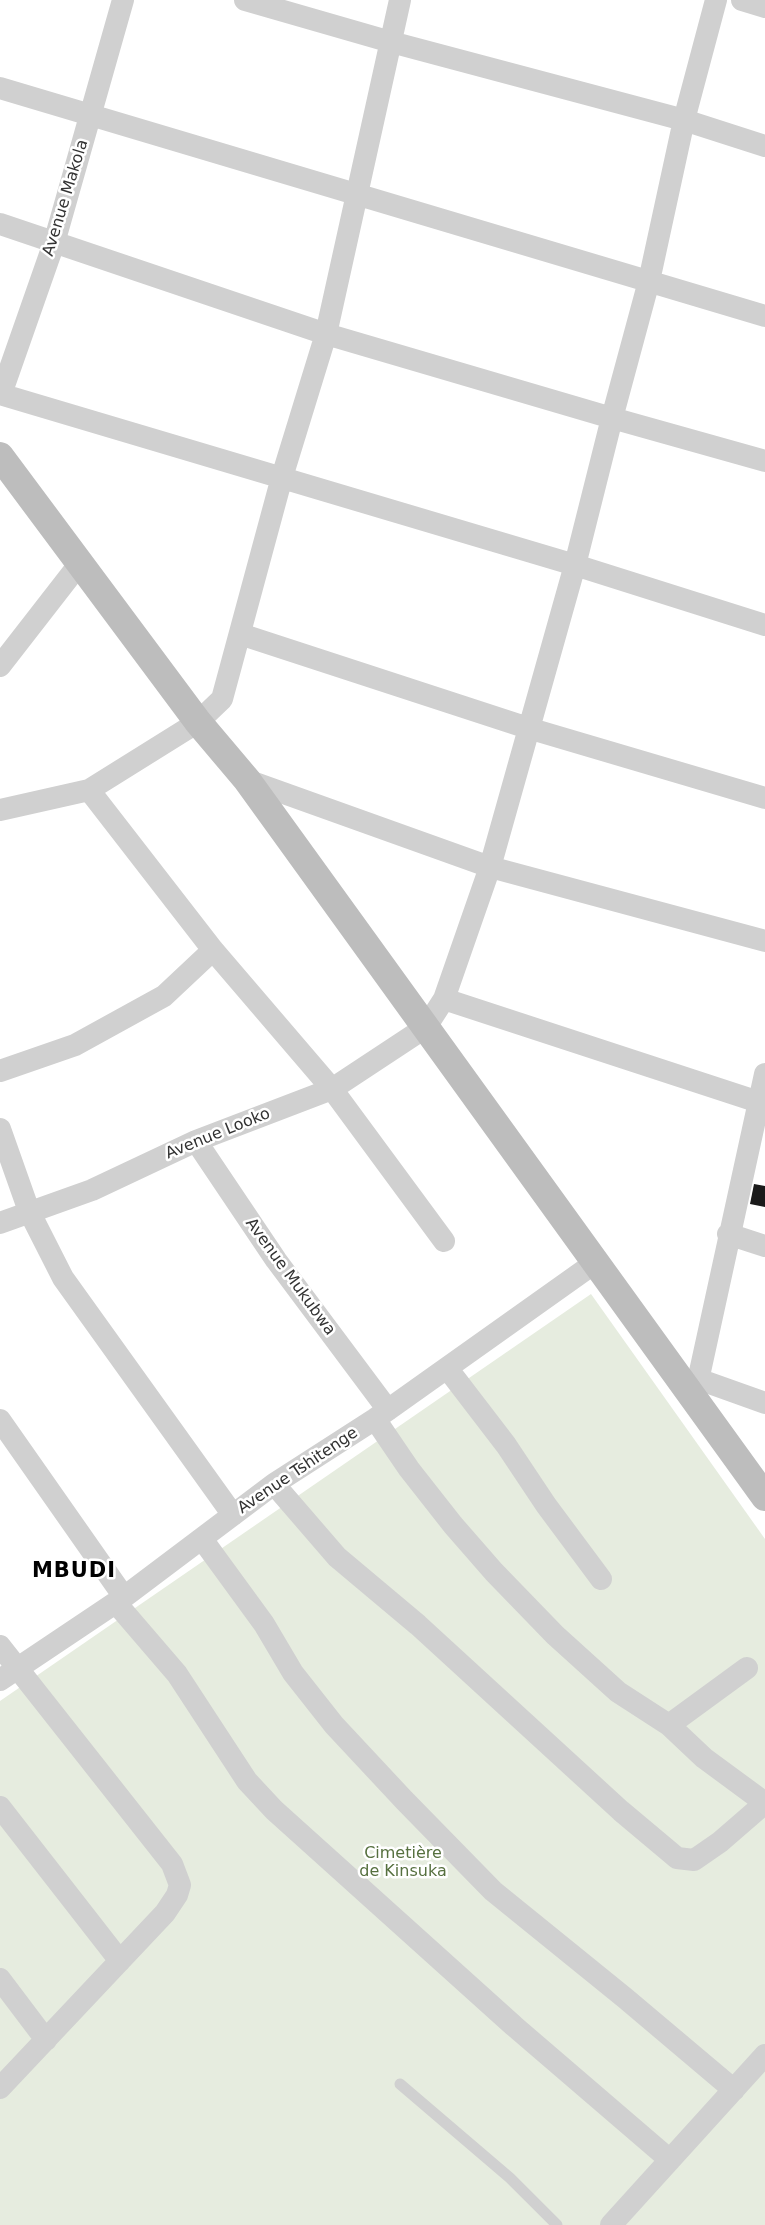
<!DOCTYPE html>
<meta charset="utf-8">
<style>
body{margin:0}
canvas{display:block;background:#fff}
</style>
<canvas width="765" height="2225"></canvas>
<script>
const c = document.querySelector('canvas').getContext('2d');
c.lineJoin = 'round';
function fillPath(path, color) {
  c.fillStyle = color;
  c.fill(path, 'evenodd');
}
function toPath(rows) {
  const path = new Path2D();
  for (const r of rows) {
    path.moveTo(r[0], r[1]);
    for (let i = 2; i < r.length; i += 2) path.lineTo(r[i], r[i + 1]);
  }
  return path;
}
function trace(path, color, width, dash) {
  c.strokeStyle = color;
  c.lineWidth = width;
  c.lineCap = dash ? 'butt' : 'round';
  c.setLineDash(dash || []);
  c.stroke(path);
}
function write(font, color, halo, rows, align = 'center') {
  c.font = font + ' "DejaVu Sans",sans-serif';
  c.lineWidth = 5;
  c.setLineDash([]);
  c.textBaseline = 'middle';
  c.strokeStyle = halo;
  c.fillStyle = color;
  for (const [text, x, y, turn = 0] of rows) {
    c.save();
    c.translate(x, y);
    c.rotate((+turn || 0) * Math.PI / 180);
    c.textAlign = isNaN(turn) ? turn : align;
    if (halo) c.strokeText(text, 0, 0);
    c.fillText(text, 0, 0);
    c.restore();
  }
}
fillPath(toPath([
 [591,1294,765,1539,765,2225,0,2225,0,1701]
]), '#e6ecdf');
fillPath(toPath([
 [754,1184,765,1186,765,1207,750,1204]
]), '#1a1a1a');
trace(toPath([
 [400,2084,510,2178,557,2225]
]), '#d0d0d0', 11);
trace(toPath([
 [245,0,391,42,684,120,765,146],
 [742,0,765,7],
 [0,88,765,316],
 [0,224,326,334,612,418,765,461],
 [0,394,575,565,765,625],
 [1,394,54,243,123,0],
 [240,634,528,728,765,798],
 [0,666,80,563],
 [247,780,490,867,765,941],
 [89,790,213,950,332,1089,444,1241],
 [0,810,89,790,198,722,222,699,282,477,326,334,400,0],
 [444,999,765,1104],
 [0,1071,75,1045,164,996,213,950],
 [0,1129,29,1211,63,1278,233,1515],
 [196,1141,276,1260,388,1410],
 [0,1223,92,1190,196,1141,332,1089,426,1027,444,999,490,867,575,565,612,418,649,281,684,120,716,0],
 [728,1234,765,1246],
 [447,1368,506,1445,546,1505,601,1579],
 [698,1379,765,1403],
 [694,1399,765,1074],
 [375,1419,409,1469,453,1525,494,1572,555,1635,618,1692,669,1725,704,1758,765,1803],
 [0,1420,124,1597],
 [274,1484,337,1557,418,1625,621,1811,677,1858,694,1860,720,1842,765,1803],
 [202,1539,264,1624,293,1673,334,1725,404,1800,493,1891,625,1998,734,2090],
 [116,1603,177,1674,247,1781,274,1810,514,2026,670,2160],
 [0,1646,172,1864,180,1885,177,1895,165,1913,0,2088],
 [0,1680,124,1597,274,1484,375,1419,596,1262],
 [669,1725,747,1668],
 [0,1807,120,1961],
 [0,1979,46,2040],
 [611,2225,765,2055]
]), '#d0d0d0', 22);
trace(toPath([
 [0,456,198,722,247,780,765,1497]
]), '#bdbdbd', 28);
write('16px', '#333', '#fff', [
 ["Avenue Makola",66,198,-73],
 ["Avenue Looko",218,1134,-22],
 ["Avenue Mukubwa",290,1277,54],
 ["Avenue Tshitenge",298,1471,-34]
]);
write('16px', '#56703f', '#fff', [
 ["Cimetière",403,1854],
 ["de Kinsuka",403,1872]
]);
c.letterSpacing = '1px';
write('bold 21px', '#000', '#fff', [
 ["MBUDI",74,1572]
]);
c.letterSpacing = '0px';
</script>
